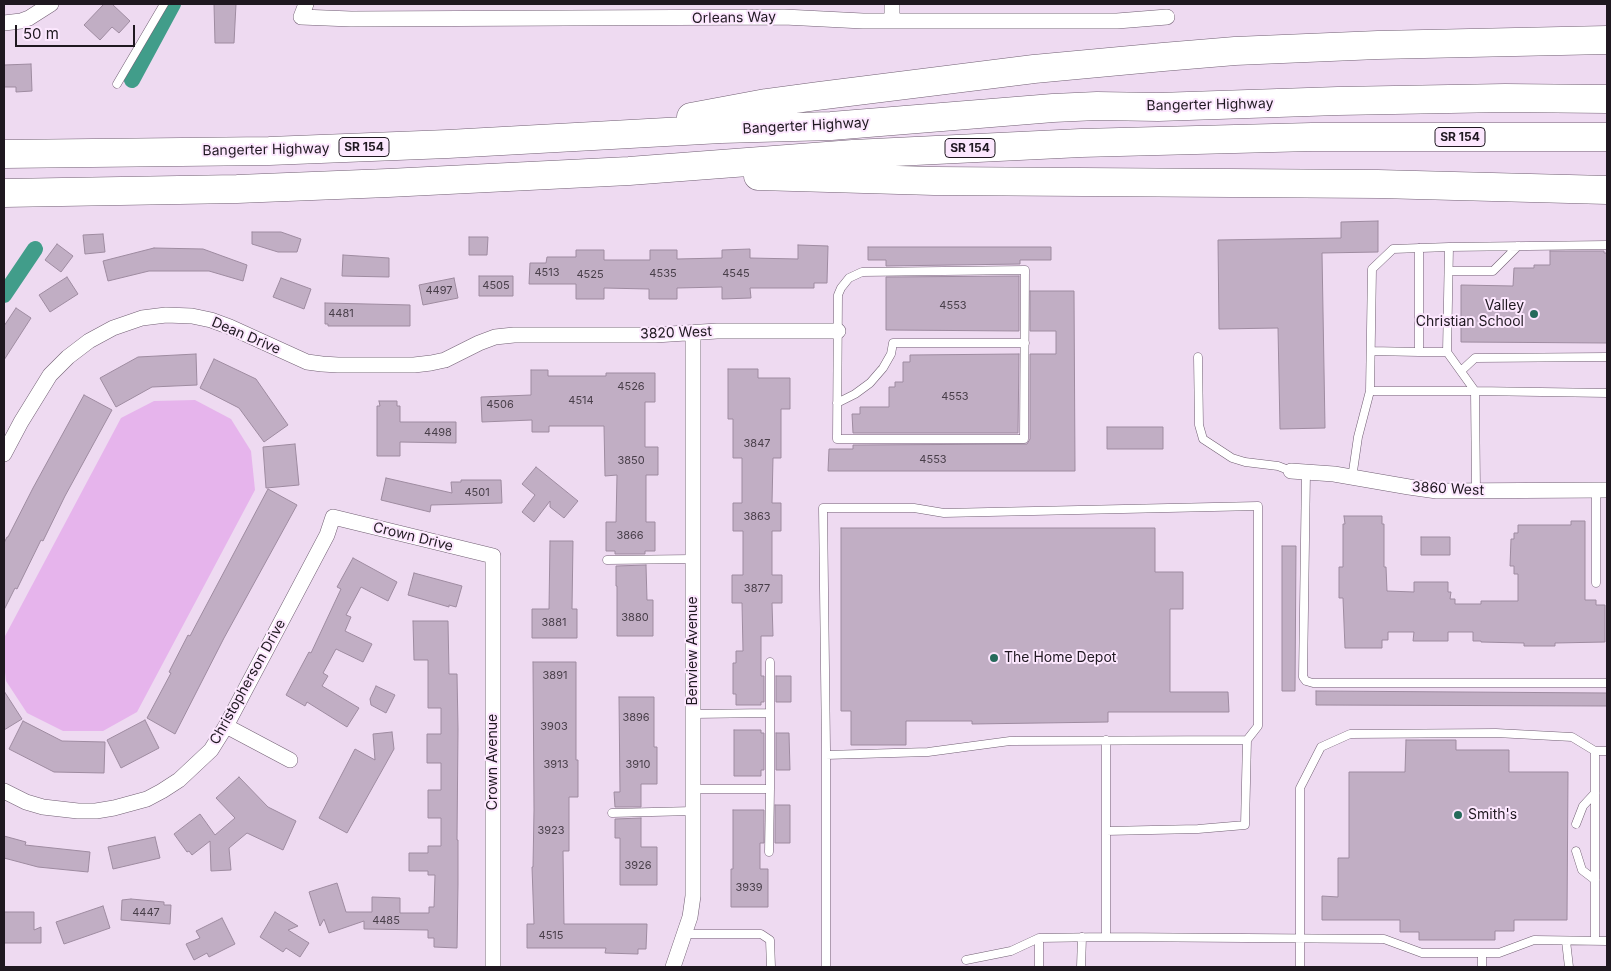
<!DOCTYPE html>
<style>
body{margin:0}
#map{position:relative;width:1611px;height:971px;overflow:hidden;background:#eedaf1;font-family:Inter,sans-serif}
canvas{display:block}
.frame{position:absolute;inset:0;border:5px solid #1f1820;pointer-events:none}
.scale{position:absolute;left:15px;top:25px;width:120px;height:22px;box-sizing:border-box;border:2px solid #1f1820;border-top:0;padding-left:6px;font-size:15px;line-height:18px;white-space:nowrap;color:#1f1820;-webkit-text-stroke:4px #fce7fe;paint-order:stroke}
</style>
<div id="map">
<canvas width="1611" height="971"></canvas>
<div class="frame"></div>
<div class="scale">50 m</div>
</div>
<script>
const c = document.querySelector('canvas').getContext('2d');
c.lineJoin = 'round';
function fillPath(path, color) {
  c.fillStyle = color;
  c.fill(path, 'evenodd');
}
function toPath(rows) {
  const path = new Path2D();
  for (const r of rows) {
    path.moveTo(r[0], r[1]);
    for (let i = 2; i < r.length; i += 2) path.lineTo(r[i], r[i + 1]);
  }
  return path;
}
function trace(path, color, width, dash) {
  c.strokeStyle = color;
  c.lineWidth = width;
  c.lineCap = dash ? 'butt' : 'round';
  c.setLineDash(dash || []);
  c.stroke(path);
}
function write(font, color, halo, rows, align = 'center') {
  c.font = font + ' Inter,sans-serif';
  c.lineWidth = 4;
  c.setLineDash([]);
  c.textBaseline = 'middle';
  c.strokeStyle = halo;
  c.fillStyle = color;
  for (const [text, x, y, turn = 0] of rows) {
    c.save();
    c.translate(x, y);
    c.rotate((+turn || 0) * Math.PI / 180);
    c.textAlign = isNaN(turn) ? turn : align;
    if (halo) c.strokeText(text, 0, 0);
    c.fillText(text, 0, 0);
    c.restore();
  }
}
fillPath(toPath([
 [195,400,231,419,251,451,255,490,137,712,103,731,63,731,27,713,6,681,4,664,4,638,121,418,154,401]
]), '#e6b4ec');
trace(toPath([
 [132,80,173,4],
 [4,295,35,249]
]), '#419d8a', 16);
const building = toPath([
 [104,4,112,4,130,21,119,33,112,27,100,40,84,25,104,4],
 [214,4,236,4,234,43,215,43,214,4],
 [31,64,32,91,16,92,16,87,4,87,4,65,31,64],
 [1378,221,1378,252,1322,253,1325,428,1280,429,1278,328,1219,329,1218,240,1341,238,1341,222,1378,221],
 [252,232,281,232,301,239,297,252,278,252,252,244,252,232],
 [103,234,105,252,85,254,83,235,103,234],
 [469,237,488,237,487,255,469,255,469,237],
 [57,244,73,256,61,272,45,260,57,244],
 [798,245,828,246,827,283,814,283,814,288,750,288,751,298,722,299,722,287,677,288,677,299,649,299,649,289,604,288,604,299,576,299,576,284,529,284,530,263,546,263,547,257,576,257,576,250,604,250,604,260,650,260,650,250,677,250,677,259,722,258,722,250,750,249,750,258,798,259,798,245],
 [868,247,1051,247,1051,260,1020,260,1020,264,886,266,886,260,868,260,868,247],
 [154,248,203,249,247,265,243,281,209,271,149,271,108,281,103,261,154,248],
 [1550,251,1604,251,1604,253,1607,253,1607,343,1461,342,1461,285,1513,286,1514,268,1534,268,1534,265,1550,265,1550,251],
 [343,255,389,258,389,277,342,276,343,255],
 [479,276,513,276,513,296,479,296,479,276],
 [1019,276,1019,331,886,330,886,277,1019,276],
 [67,277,78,294,50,312,39,295,67,277],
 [281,278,311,289,304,309,273,297,281,278],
 [454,278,458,298,423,305,419,285,454,278],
 [1030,291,1074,291,1075,471,828,471,829,449,853,449,853,445,1027,444,1030,439,1030,354,1056,354,1056,331,1030,331,1030,291],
 [325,303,410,305,410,326,328,326,328,324,325,324,325,303],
 [16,308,31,318,4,360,4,326,16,308],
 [196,354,197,385,152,387,116,407,100,378,138,357,196,354],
 [1019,354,1018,433,853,433,852,414,860,414,860,407,889,407,889,387,895,387,895,382,903,382,903,362,910,362,910,355,1019,354],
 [214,359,256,379,288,425,264,442,239,408,200,388,214,359],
 [728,369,758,369,758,378,790,378,790,409,781,409,781,458,773,458,772,503,781,503,781,531,772,531,772,575,782,575,782,603,772,603,773,636,761,636,761,676,764,676,764,702,761,702,761,705,736,705,736,694,733,694,733,663,736,663,736,651,743,651,742,603,732,603,732,575,743,575,743,531,733,531,733,503,742,503,742,458,733,458,733,419,728,419,728,369],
 [531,370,548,370,548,376,606,376,606,373,655,373,655,402,645,402,645,447,658,447,658,475,646,475,646,522,655,522,655,551,645,551,645,554,615,554,615,551,606,551,606,522,616,522,617,475,605,476,604,426,549,426,549,432,532,432,532,420,482,422,481,397,531,395,531,370],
 [84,395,112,410,65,496,43,541,41,540,17,589,15,588,4,610,4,543,7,537,8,537,33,488,84,395],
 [379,401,397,401,397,406,400,406,400,422,456,422,456,443,400,442,400,456,377,456,377,406,380,406,379,401],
 [1107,427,1163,427,1163,449,1107,449,1107,427],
 [295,444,299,485,266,488,263,447,295,444],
 [536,467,578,501,564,518,550,507,550,501,534,522,522,512,535,495,522,484,536,467],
 [386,478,452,493,451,482,461,482,461,480,501,480,502,503,431,505,430,512,381,500,386,478],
 [268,489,297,505,224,638,175,734,147,718,171,673,169,672,188,635,190,636,268,489],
 [1344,516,1382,516,1382,524,1384,524,1384,567,1386,567,1387,591,1414,592,1414,582,1448,582,1448,592,1451,592,1450,599,1455,599,1455,604,1481,604,1481,601,1518,601,1518,574,1514,574,1514,566,1510,566,1511,539,1514,539,1514,533,1518,533,1518,525,1571,525,1571,521,1585,521,1585,600,1596,600,1596,605,1605,605,1605,642,1555,643,1555,646,1524,646,1524,643,1481,642,1481,641,1473,641,1473,632,1448,632,1448,641,1413,641,1414,632,1388,632,1388,640,1382,640,1382,648,1345,648,1343,598,1339,598,1339,567,1343,567,1343,524,1345,524,1344,516],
 [841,528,1155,528,1155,572,1183,572,1183,609,1170,609,1170,692,1228,692,1229,712,1108,712,1108,722,972,724,972,721,906,721,906,745,851,745,851,711,841,711,841,528],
 [1421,537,1450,537,1450,555,1421,555,1421,537],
 [550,541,573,541,572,609,577,609,577,638,532,638,532,609,549,609,550,541],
 [1282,546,1296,546,1295,691,1282,691,1282,546],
 [353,558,397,582,388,601,361,587,346,615,351,617,345,631,372,644,363,662,336,649,323,673,328,676,322,686,359,708,347,727,307,702,305,706,286,695,309,652,311,653,341,589,337,587,353,558],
 [646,565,647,600,653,600,653,636,617,636,617,586,616,586,616,566,646,565],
 [414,573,462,586,456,607,449,605,449,607,408,595,414,573],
 [413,621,448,621,449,674,457,674,458,729,457,840,458,840,458,884,457,948,434,947,434,938,428,938,428,930,364,929,364,921,329,933,324,919,320,926,309,892,337,883,346,912,372,912,372,897,400,898,400,913,429,913,429,907,434,907,435,875,428,875,428,871,409,871,409,853,428,853,428,846,441,846,441,818,428,818,428,790,441,790,441,763,427,763,427,734,441,734,441,708,428,708,428,660,414,660,413,621],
 [533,662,576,662,576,760,578,760,578,797,569,797,569,851,563,851,564,924,647,924,646,949,638,949,638,954,605,953,606,948,527,948,527,924,534,924,532,867,533,867,534,810,533,662],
 [776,676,791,676,791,702,776,702,776,676],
 [376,686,395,695,386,713,371,705,370,699,376,686],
 [4,691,22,719,4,730,4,691],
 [1316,691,1607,693,1607,706,1316,705,1316,691],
 [619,697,654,697,654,747,657,747,657,784,641,784,641,807,615,807,614,792,620,792,619,697],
 [145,720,159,748,121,768,107,740,145,720],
 [23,721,62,741,105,742,104,773,54,772,9,749,23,721],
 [734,730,761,730,761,733,764,733,764,770,761,770,761,776,734,776,734,730],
 [392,732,394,749,347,833,319,818,355,749,375,760,373,734,392,732],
 [776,733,789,733,790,770,776,770,776,733],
 [1406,740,1456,740,1456,750,1509,750,1509,772,1568,772,1567,920,1514,920,1514,931,1495,931,1495,940,1419,940,1419,932,1400,932,1400,920,1322,920,1322,896,1338,897,1338,858,1349,858,1349,772,1405,772,1406,740],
 [239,777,268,807,296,821,283,850,247,833,229,848,231,870,211,871,210,841,192,855,189,851,187,852,174,834,200,814,215,835,235,818,216,798,239,777],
 [775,805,790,805,790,843,775,843,775,805],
 [733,810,764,810,764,843,760,843,760,869,768,869,768,907,731,907,731,869,733,869,733,810],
 [641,818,641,847,657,847,657,885,620,885,620,838,615,838,615,819,641,818],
 [4,836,26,842,25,845,90,852,88,872,38,867,4,858,4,836],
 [155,837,160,858,113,869,108,847,155,837],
 [131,899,164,902,164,905,171,905,170,924,121,920,122,900,131,899],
 [103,906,110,928,64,944,56,922,103,906],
 [4,912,34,912,34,930,41,927,41,943,4,943,4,912],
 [275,912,298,926,288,930,309,943,300,957,286,948,283,952,260,937,275,912],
 [222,918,235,944,209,957,207,953,194,960,186,944,200,938,196,931,222,918]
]);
fillPath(building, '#c1aec4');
trace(building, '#9e8ba0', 1);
const lane = toPath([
 [117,84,164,4],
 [1025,270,1024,439,837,439,838,295,841,288,849,278,862,272,1025,270],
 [1449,271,1493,271,1518,246],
 [1371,351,1419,352,1419,248],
 [1419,352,1447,352],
 [1198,357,1199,425,1203,439,1232,458,1245,462,1278,466,1291,471],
 [1461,371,1475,358,1607,357],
 [1370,391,1475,391],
 [1475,391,1447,352,1449,247,1607,245],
 [837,403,855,394,870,383,883,368,891,354,893,343,1025,343],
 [1306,472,1303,677,1306,681,1313,683,1607,683],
 [1352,478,1358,437,1370,391,1372,269,1393,249,1449,247],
 [1476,491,1475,391,1607,393],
 [607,560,693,559],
 [1596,583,1596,490],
 [693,714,770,713],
 [1106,740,1106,937],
 [826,755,928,752,1010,741,1247,740],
 [693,789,770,789,770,662],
 [612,813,693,811],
 [1576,824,1583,806,1595,793],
 [1576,851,1582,870,1595,880],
 [769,852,770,789],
 [685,934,761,934,770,940,771,967],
 [1039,938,1039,967],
 [1566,941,1569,967],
 [1595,941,1595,751],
 [1482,953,1482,967],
 [966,960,1011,951,1039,938,1106,937,1384,939,1422,953,1499,953,1534,940,1607,941],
 [826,967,826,749,823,508,914,508,944,513,1258,506,1258,726,1247,740,1245,825,1198,829,1106,831],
 [1081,967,1082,937],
 [1300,967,1300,788,1321,747,1350,734,1496,733,1572,737,1595,751,1607,751]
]);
const street = toPath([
 [306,4,301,17,351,19,784,17,863,21,1117,21,1167,17],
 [892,21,892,4],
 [4,23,21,21,29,18,51,4],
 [4,454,21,422,50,375,68,357,89,341,113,328,142,318,166,315,192,316,211,320,230,327,307,362,322,364,338,365,414,365,431,363,445,360,479,343,495,337,514,335,655,335,717,331,838,331],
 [1291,471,1334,474,1409,487,1437,491,1607,490],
 [226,726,290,760],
 [4,791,26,802,43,807,78,811,96,811,114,808,147,799,162,791,179,780,211,750,226,726,327,535,333,517,493,556,493,967],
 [673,967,690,917,693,896,693,332]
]);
const highway = toPath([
 [691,117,766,103,818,96,1034,69,1163,57,1235,51,1378,45,1607,40],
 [4,154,269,151,448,144,721,129,831,126,1053,108,1097,106,1158,107,1338,101,1505,98,1607,99],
 [758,176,934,181,1378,184,1607,190],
 [4,193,237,189,388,183,629,171,853,154,1081,143,1312,137,1607,137]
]);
trace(lane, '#715f73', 9);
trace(street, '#715f73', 16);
trace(highway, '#715f73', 29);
trace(lane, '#fff', 8);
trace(street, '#fff', 15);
trace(highway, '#fff', 28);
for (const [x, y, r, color] of [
 [1534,314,5,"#266a5b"],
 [994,658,5,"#266a5b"],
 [1458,815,5,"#266a5b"]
]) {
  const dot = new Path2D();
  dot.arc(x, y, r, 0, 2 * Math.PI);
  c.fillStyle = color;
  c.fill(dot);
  trace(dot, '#fce7fe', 2);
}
write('11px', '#483e49', null, [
 ["4513",547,273],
 ["4535",663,274],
 ["4545",736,274],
 ["4525",590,275],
 ["4505",496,286],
 ["4497",439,291],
 ["4553",953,306],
 ["4481",341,314],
 ["4526",631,387],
 ["4553",955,397],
 ["4514",581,401],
 ["4506",500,405],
 ["4498",438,433],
 ["3847",757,444],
 ["4553",933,460],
 ["3850",631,461],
 ["4501",477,493],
 ["3863",757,517],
 ["3866",630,536],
 ["3877",757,589],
 ["3880",635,618],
 ["3881",554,623],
 ["3891",555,676],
 ["3896",636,718],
 ["3903",554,727],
 ["3913",556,765],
 ["3910",638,765],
 ["3923",551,831],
 ["3926",638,866],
 ["3939",749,888],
 ["4447",146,913],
 ["4485",386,921],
 ["4515",551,936]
]);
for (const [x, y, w] of [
 [1460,137,50],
 [364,147,50],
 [970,148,50]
]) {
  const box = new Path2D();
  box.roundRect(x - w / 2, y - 9.5, w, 19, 4);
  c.fillStyle = '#fce7fe';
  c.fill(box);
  trace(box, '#1f1820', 1);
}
write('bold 12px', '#1f1820', null, [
 ["SR 154",1460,137],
 ["SR 154",364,147],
 ["SR 154",970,148]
]);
write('14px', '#1f1820', '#fce7fe', [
 ["Orleans Way",734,18,-1],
 ["Bangerter Highway",1210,105,-1],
 ["Bangerter Highway",806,126,-3],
 ["Bangerter Highway",266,150,-1],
 ["3820 West",676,333,-2],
 ["Dean Drive",246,336,23],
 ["3860 West",1448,489,3],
 ["Crown Drive",413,537,14],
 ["Benview Avenue",693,651,-90],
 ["Christopherson Drive",248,682,-61],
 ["Crown Avenue",493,762,-90]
]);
write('14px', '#1f1820', '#fce7fe', [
 ["Valley",1524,306,"right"],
 ["Christian School",1524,322,"right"],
 ["The Home Depot",1004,658],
 ["Smith's",1468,815]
], 'left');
</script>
